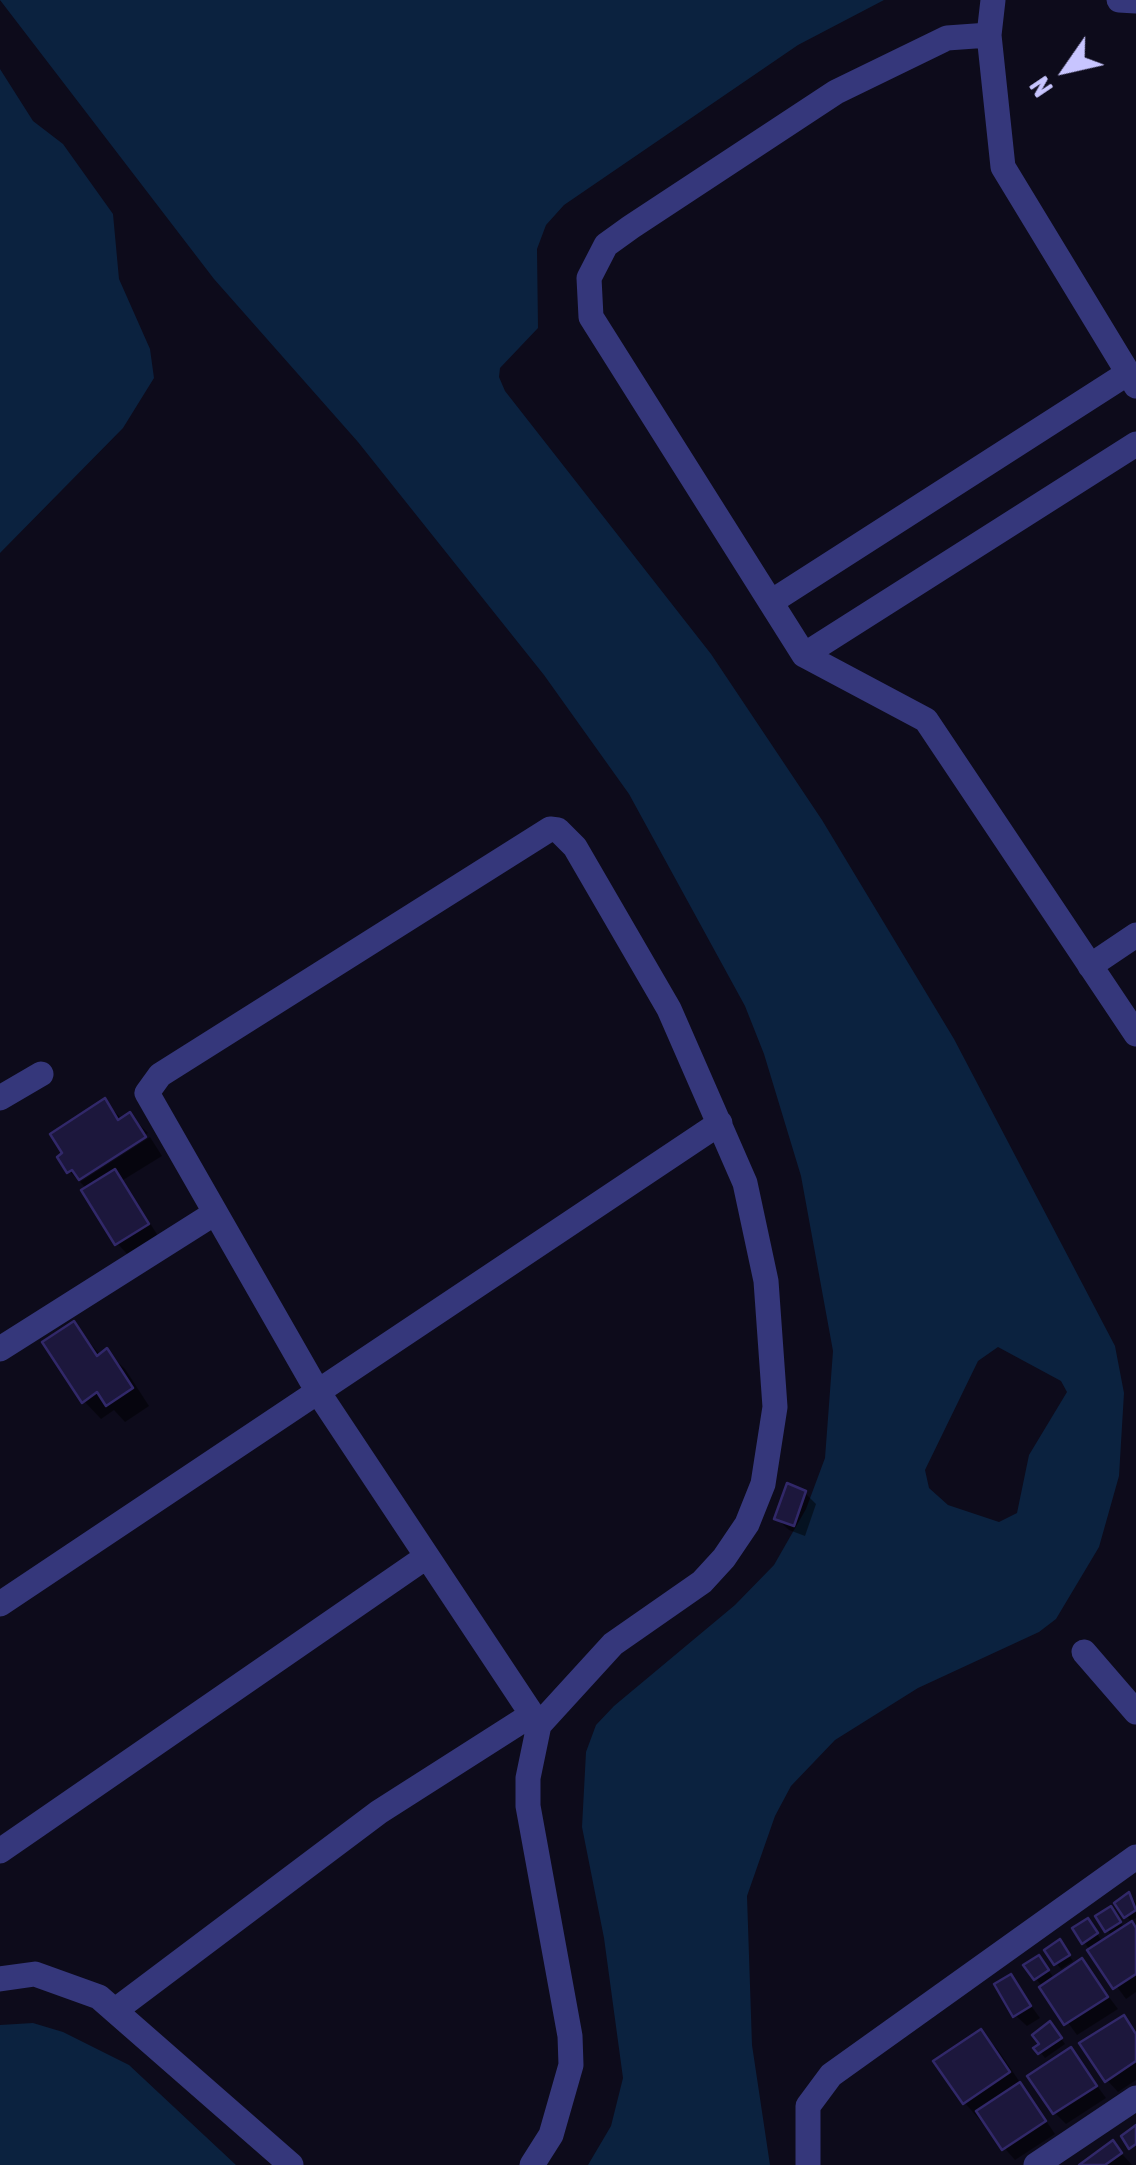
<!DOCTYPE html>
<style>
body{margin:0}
#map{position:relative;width:1136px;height:2165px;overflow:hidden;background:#0d0b1b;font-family:"Asap Condensed",sans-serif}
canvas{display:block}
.north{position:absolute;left:1016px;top:20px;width:100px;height:100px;-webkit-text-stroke:8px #0d0b1b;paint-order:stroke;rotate:236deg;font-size:28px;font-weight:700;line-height:40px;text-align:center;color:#c8c5ff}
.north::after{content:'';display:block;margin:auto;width:35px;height:45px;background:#c8c5ff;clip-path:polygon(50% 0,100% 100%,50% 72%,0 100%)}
</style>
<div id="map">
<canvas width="1136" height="2165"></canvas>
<div class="north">N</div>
</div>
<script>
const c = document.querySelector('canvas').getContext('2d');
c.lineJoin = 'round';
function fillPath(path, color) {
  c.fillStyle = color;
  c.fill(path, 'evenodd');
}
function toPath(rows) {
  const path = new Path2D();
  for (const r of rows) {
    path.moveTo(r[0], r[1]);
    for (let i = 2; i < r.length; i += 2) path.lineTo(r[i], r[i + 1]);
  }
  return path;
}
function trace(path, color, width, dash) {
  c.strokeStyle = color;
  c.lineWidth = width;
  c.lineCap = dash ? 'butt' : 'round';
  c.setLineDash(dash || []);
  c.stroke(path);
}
fillPath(toPath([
 [884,0,798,45,564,205,546,225,537,249,538,328,500,368,499,377,505,391,711,654,822,820,954,1039,1115,1346,1124,1393,1119,1476,1099,1547,1056,1619,1039,1632,918,1688,835,1740,791,1786,775,1816,747,1896,752,2045,770,2165,588,2165,611,2126,623,2078,604,1938,582,1827,586,1752,596,1725,614,1706,735,1605,774,1565,806,1509,825,1458,833,1351,801,1176,764,1054,745,1006,629,794,544,675,358,442,214,279,0,0],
 [998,1347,1061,1381,1067,1392,1029,1455,1017,1513,999,1522,948,1505,929,1488,925,1470,978,1361],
 [0,69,33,121,63,144,113,214,119,279,150,349,154,378,123,428,0,553],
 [33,2023,63,2032,129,2065,236,2165,0,2165,0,2025]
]), '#0b223f');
fillPath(toPath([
 [105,1102,123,1120,130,1115,148,1133,77,1178,80,1182,150,1137,162,1156,123,1180,158,1236,128,1255,117,1243,87,1189,70,1172,53,1135],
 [74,1324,101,1356,107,1352,125,1369,149,1406,125,1422,114,1410,101,1419,84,1401],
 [805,1493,816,1504,805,1536,789,1530,777,1519],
 [1129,1895,1136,1903,1136,1918,1131,1921,1126,1916],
 [1115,1914,1125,1929,1136,1929,1136,1992,1126,1999,1084,1942,1092,1926,1103,1943,1113,1936,1107,1930],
 [1064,1948,1073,1961,1061,1969,1047,1951],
 [1039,1958,1055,1979,1082,1961,1118,2009,1077,2035,1027,1966],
 [1010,1977,1040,2018,1027,2026,1015,2015],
 [1123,2018,1136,2031,1136,2080,1118,2092,1107,2080],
 [1055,2030,1065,2044,1045,2058,1037,2048],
 [981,2032,998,2050,1055,2134,1015,2160,964,2102],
 [1071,2050,1106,2098,1066,2124,1055,2113],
 [1113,2144,1132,2165,1083,2165]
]), '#0007');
const building = toPath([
 [105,1098,118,1120,130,1112,146,1137,79,1180,72,1170,67,1173,57,1157,62,1153,50,1134,105,1098],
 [115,1169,149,1224,115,1245,81,1190,115,1169],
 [74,1321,97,1356,107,1348,133,1388,106,1406,97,1392,82,1403,42,1342,74,1321],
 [787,1483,806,1491,794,1526,774,1519,787,1483],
 [1129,1892,1136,1910,1124,1918,1114,1903,1129,1892],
 [1111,1906,1121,1922,1105,1932,1095,1916,1111,1906],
 [1088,1918,1098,1933,1082,1944,1072,1928,1088,1918],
 [1132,1921,1136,1928,1136,1974,1113,1989,1087,1950,1132,1921],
 [1060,1939,1070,1955,1054,1965,1044,1950,1060,1939],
 [1039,1955,1049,1970,1034,1980,1023,1965,1039,1955],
 [1082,1958,1108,1997,1064,2025,1039,1987,1082,1958],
 [1011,1974,1031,2006,1013,2017,994,1984,1011,1974],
 [1124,2015,1136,2034,1136,2061,1105,2082,1079,2043,1124,2015],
 [1050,2021,1062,2038,1038,2054,1033,2048,1039,2044,1032,2035,1050,2021],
 [981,2029,1010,2072,963,2104,933,2061,981,2029],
 [1071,2047,1097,2086,1053,2114,1027,2076,1071,2047],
 [1020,2082,1046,2121,1002,2150,976,2111,1020,2082],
 [1136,2125,1136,2144,1129,2149,1121,2136,1136,2125],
 [1113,2140,1122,2153,1105,2165,1079,2165,1113,2140]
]);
fillPath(building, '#1c173c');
trace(building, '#312869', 2.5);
trace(toPath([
 [993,0,989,35,1003,167,1136,386],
 [1119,0,1136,1],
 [989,35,947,38,836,92,631,227,606,245,589,278,591,317,804,655,926,720,1136,1034],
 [771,602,1128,373],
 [804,655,1136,444],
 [1090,966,1136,935],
 [0,1098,41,1074],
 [0,1349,215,1213],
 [0,1604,720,1123],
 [1084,1652,1136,1712],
 [0,1851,426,1557],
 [0,1979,35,1974,99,1997,291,2165],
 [117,2009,379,1812,531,1715],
 [532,2165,551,2135,571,2065,570,2036,528,1806,528,1778,539,1725,613,1644,702,1582,724,1558,747,1524,763,1484,775,1407,766,1281,745,1183,669,1009,575,847,558,830,550,829,160,1075,147,1093,318,1392,539,1725],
 [808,2165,808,2106,831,2075,1136,1857],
 [1036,2165,1136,2098]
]), '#35377b', 25);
</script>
